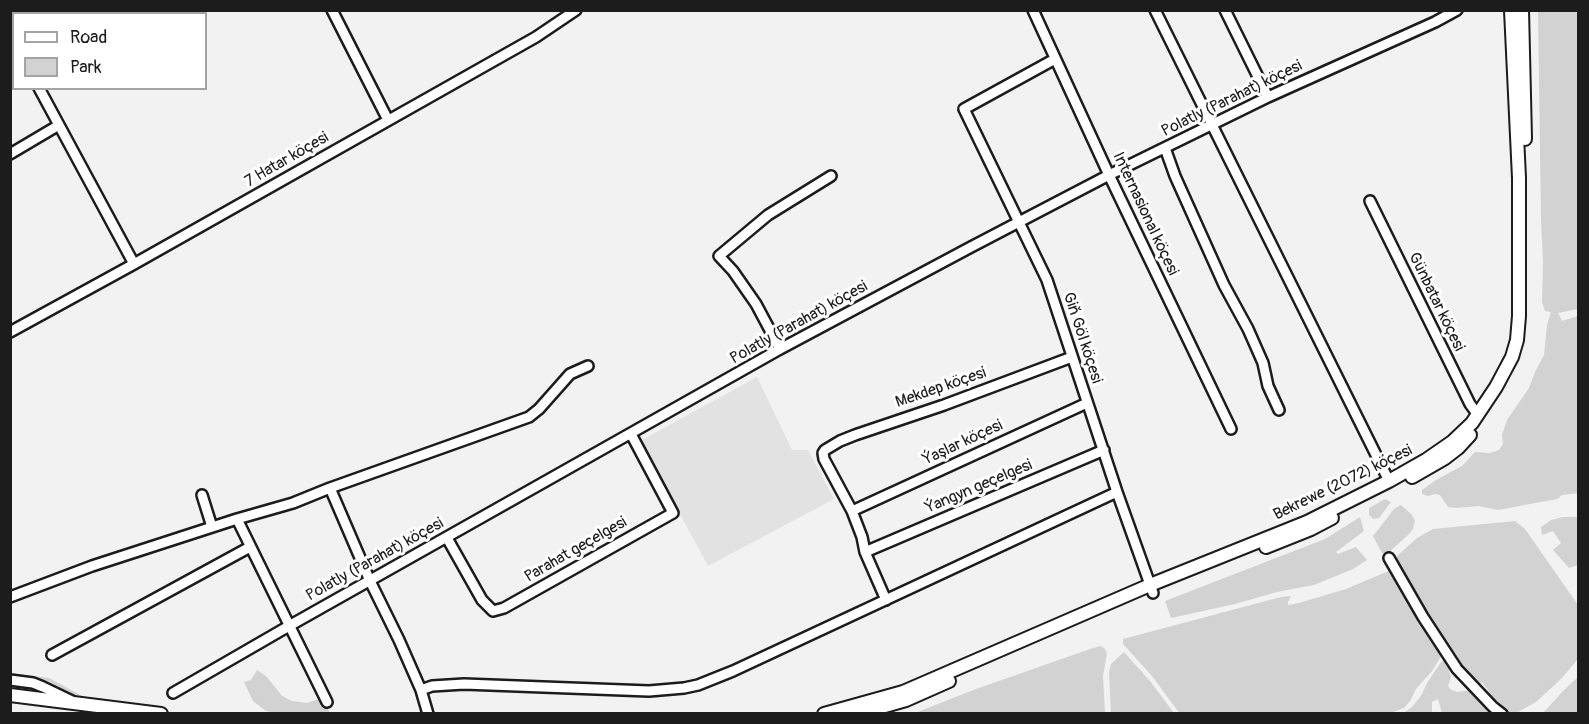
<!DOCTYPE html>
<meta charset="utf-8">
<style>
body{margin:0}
#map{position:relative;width:1589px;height:724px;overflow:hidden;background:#f2f2f2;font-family:Pangolin,sans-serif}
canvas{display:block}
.frame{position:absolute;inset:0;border:12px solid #1c1c1c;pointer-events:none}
.legend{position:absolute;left:12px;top:12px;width:195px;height:78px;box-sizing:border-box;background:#fff;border:2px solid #a4a4a4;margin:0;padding:8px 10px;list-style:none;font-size:18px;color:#1c1c1c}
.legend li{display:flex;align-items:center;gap:12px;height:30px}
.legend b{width:30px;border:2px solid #a4a4a4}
</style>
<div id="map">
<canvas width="1589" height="724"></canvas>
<div class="frame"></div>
<ul class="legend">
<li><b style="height:8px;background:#fff"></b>Road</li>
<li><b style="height:16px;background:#d2d2d2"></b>Park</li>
</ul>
</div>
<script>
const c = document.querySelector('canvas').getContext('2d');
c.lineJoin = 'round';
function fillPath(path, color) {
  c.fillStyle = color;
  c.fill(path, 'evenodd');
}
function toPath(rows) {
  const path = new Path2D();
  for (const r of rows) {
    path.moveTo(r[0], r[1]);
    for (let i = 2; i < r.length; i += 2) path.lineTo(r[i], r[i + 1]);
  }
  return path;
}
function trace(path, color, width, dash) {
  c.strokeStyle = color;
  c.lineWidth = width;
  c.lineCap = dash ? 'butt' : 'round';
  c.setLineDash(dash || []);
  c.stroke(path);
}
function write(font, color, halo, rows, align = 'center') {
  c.font = font + ' Pangolin,sans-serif';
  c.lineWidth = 6;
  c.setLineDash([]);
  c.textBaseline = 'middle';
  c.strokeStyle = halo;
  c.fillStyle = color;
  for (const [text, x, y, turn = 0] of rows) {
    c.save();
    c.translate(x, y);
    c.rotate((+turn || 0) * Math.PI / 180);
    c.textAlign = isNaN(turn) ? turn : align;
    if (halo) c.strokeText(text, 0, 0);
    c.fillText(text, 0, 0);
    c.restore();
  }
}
fillPath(toPath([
 [757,377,792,450,808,450,834,499,708,566,640,441]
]), '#e2e2e2');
fillPath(toPath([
 [1538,11,1578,11,1578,309,1558,313,1562,321,1578,316,1578,493,1562,495,1557,499,1498,510,1478,506,1456,508,1448,507,1440,495,1435,494,1428,496,1422,494,1422,490,1436,480,1462,466,1475,452,1490,453,1499,450,1503,444,1502,435,1507,420,1529,388,1535,372,1544,355,1547,325,1551,312,1545,311,1542,302,1543,262,1541,219],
 [1385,499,1391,502,1379,518,1373,519,1369,515,1369,508],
 [1401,505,1411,514,1415,520,1413,529,1408,535,1387,554,1382,553,1373,536,1394,509],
 [1360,517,1364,531,1336,552,1338,554,1356,547,1367,560,1353,569,1314,585,1277,592,1235,604,1171,618,1165,601,1325,539],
 [1563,517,1578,517,1578,565,1569,568,1553,550,1561,543,1553,531,1542,535,1541,527,1551,520],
 [1515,521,1525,529,1578,605,1578,659,1561,679,1536,702,1516,713,1507,712,1499,707,1483,683,1472,682,1465,675,1426,615,1397,559,1397,556,1417,538,1433,529],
 [1391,570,1404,596,1443,653,1432,671,1416,689,1410,701,1404,708,1390,713,1180,714,1152,676,1123,644,1123,639,1281,597,1291,596,1288,602,1288,605,1299,603,1346,589],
 [1101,646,1105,649,1107,653,1103,676,1105,713,915,713,976,689,1093,648],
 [1124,652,1150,681,1174,713,1111,713,1109,672,1111,664],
 [1444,661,1448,666,1451,677,1448,686,1451,690,1458,692,1471,690,1476,693,1488,713,1442,713,1438,699,1432,702,1432,713,1402,714,1412,707,1421,696,1427,683,1441,662],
 [257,670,266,676,282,696,292,701,307,703,322,698,330,713,284,714,266,711,253,701,244,682,251,680],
 [10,673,49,678,86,698,86,700,79,697,48,681,11,676],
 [1578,677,1578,713,1543,713,1563,691]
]), '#d2d2d2');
const minor = toPath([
 [332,10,388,120],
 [1033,10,1109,175,1231,429],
 [1155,10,1389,481],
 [1225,10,1268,97],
 [146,14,151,10],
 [10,41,14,45],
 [1055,59,964,109,1047,280,1117,492,1153,593],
 [39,88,134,264],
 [1165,148,1175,176,1224,285,1248,329,1263,363,1268,386,1279,410],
 [10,154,59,125],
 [1370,201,1470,404,1478,415],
 [10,332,134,264,536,37,576,10],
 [780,349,756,304,733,271,719,256,768,215,831,176],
 [330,488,370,581,399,640,421,690,428,714],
 [202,495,212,527],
 [852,511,1087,403],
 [237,519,327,702],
 [447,538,482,600,493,611,504,608,673,513,631,434],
 [865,552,1104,450],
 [1389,558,1423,617,1457,669,1493,707,1502,714],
 [10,597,92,566,237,519,293,503,330,488,529,417,539,409,570,374,588,366],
 [886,600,865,552,862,537,852,511,824,459,823,453,825,450,840,441,855,435,944,405,1072,357],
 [52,655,250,547],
 [10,680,33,683,43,687,72,701],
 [421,690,432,686,464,684,649,691,684,688,698,685,733,671,1117,492],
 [173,693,289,626,780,349,971,247,1109,175,1268,97,1435,22,1457,10]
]);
const major = toPath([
 [1522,10,1525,139],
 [1412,477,1445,458,1458,448,1470,435],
 [1266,547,1311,529,1332,518],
 [10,695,161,714],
 [824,714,903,692,1150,585,1307,522,1389,481,1426,460,1452,442,1472,423,1496,387,1512,357,1517,340,1519,316,1519,178,1511,10],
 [857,714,906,700,949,681]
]);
trace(minor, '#1c1c1c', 14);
trace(major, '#1c1c1c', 16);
trace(minor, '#fff', 9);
trace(major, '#fff', 12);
write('16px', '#1c1c1c', '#fff', [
 ["Polatly (Parahat) köçesi",1232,99,-26],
 ["7 Hatar köçesi",287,160,-30],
 ["Internasional köçesi",1145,214,65],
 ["Günbatar köçesi",1436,302,64],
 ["Polatly (Parahat) köçesi",799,323,-29],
 ["Giň Göl köçesi",1082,338,72],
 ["Mekdep köçesi",941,388,-19],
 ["Ýaşlar köçesi",963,443,-25],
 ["Bekrewe (2072) köçesi",1343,483,-26],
 ["Ýangyn geçelgesi",979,487,-23],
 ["Parahat geçelgesi",576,550,-30],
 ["Polatly (Parahat) köçesi",375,560,-29]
]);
</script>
